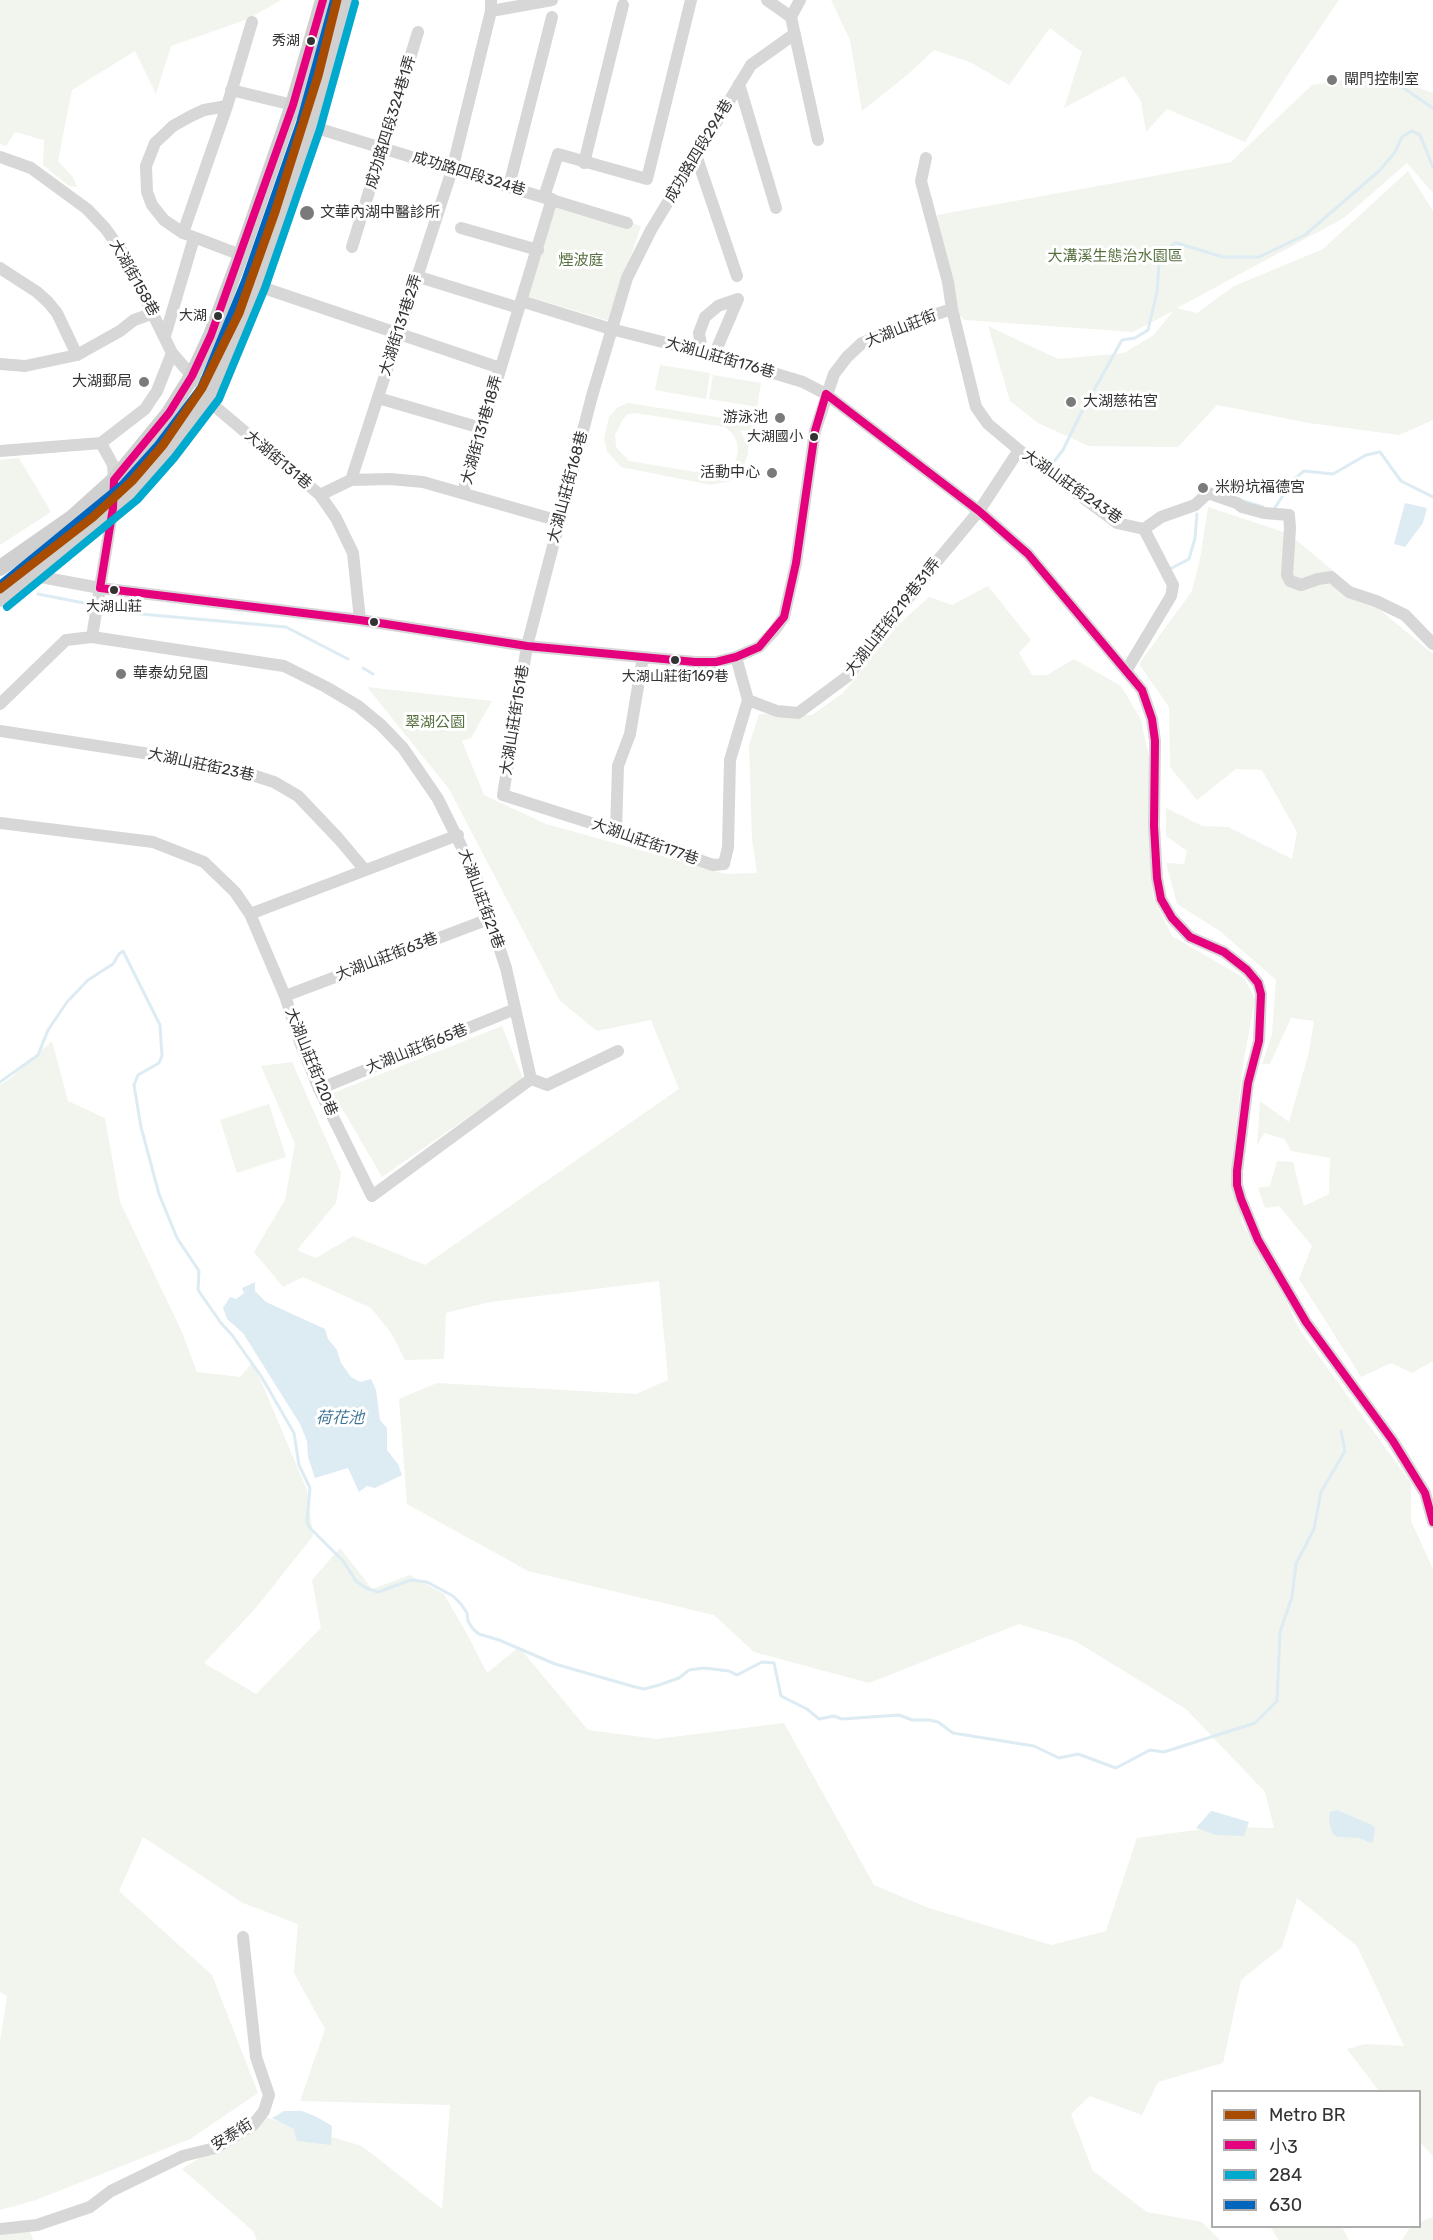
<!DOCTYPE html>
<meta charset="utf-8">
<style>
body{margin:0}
#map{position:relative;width:1433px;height:2240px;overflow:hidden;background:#fff;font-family:Rubik,"Noto Sans TC",sans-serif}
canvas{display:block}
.legend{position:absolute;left:1211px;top:2090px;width:210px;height:138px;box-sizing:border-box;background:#fff;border:2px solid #adadad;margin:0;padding:8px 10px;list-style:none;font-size:18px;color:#333}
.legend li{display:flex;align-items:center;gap:12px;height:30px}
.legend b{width:30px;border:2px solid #adadad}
</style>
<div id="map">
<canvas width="1433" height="2240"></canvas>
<ul class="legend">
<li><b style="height:8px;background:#a74c00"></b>Metro BR</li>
<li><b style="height:8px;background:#e5007d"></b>小3</li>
<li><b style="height:8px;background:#00a9ce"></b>284</li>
<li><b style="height:8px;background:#0065bd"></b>630</li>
</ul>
</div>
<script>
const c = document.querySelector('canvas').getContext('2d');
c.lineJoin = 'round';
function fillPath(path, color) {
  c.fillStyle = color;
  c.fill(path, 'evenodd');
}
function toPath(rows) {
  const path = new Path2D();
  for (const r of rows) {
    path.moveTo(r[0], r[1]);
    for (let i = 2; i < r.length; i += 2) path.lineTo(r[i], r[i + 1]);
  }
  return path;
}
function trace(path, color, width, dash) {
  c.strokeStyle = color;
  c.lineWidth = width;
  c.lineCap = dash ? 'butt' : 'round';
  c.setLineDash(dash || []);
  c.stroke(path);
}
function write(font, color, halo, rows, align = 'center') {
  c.font = font + ' Rubik,"Noto Sans TC",sans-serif';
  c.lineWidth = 6;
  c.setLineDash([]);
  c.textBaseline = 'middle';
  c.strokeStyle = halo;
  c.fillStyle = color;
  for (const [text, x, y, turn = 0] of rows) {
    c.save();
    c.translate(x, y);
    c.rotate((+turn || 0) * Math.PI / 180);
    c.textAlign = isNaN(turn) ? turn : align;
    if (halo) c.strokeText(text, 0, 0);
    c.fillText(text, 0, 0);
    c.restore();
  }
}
fillPath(toPath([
 [0,0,281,0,248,19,171,46,156,94,135,51,72,90,58,161,73,177,77,187,69,186,43,165,44,140,15,132,6,146,0,144],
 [831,0,1339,0,1291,70,1245,142,1167,109,1146,132,1141,101,1124,76,1064,108,1082,52,1050,28,1009,85,972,63,934,50,906,76,862,111,850,40],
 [1382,74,1433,93,1433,193,1407,163,1344,218,1177,308,1197,313,1234,286,1323,249,1408,171,1433,211,1433,420,1399,435,1309,423,1217,405,1178,447,1089,446,1038,423,1010,401,988,326,1058,359,1124,353,1154,335,1173,311,1133,332,965,320,952,309,937,215,1231,162,1312,85],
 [552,199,641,226,609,321,523,295],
 [660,365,710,373,706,399,655,390],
 [713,375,761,383,757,407,709,399],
 [628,403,755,423,753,432,740,430,748,446,748,454,743,467,730,481,711,485,621,467,607,451,604,438,609,417,618,407],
 [635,413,725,427,733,434,737,442,738,452,735,462,726,472,714,475,629,461,616,447,615,435,623,419,628,414],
 [19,458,51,512,0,545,0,460],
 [1208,507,1289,534,1433,654,1433,1361,1412,1373,1391,1363,1361,1377,1299,1279,1312,1246,1279,1206,1265,1208,1258,1188,1270,1186,1277,1161,1293,1162,1304,1206,1329,1194,1330,1158,1291,1151,1284,1139,1264,1133,1257,1146,1260,1101,1289,1122,1309,1052,1314,1021,1291,1018,1270,1064,1262,1064,1272,1034,1276,980,1220,931,1177,904,1166,863,1184,864,1187,851,1166,836,1166,808,1202,826,1228,827,1292,859,1297,832,1262,770,1236,769,1197,800,1170,767,1169,707,1139,664,1192,591,1200,559],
 [988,586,1031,640,1019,653,1032,675,1047,675,1074,659,1121,686,1141,720,1150,763,1153,897,1172,936,1244,978,1255,999,1243,1064,1233,1152,1242,1223,1285,1299,1299,1329,1411,1483,1411,1521,1433,1569,1433,2156,1420,2142,1420,2092,1379,2091,1347,2049,1365,2044,1404,2046,1357,1946,1297,1898,1282,1947,1241,1980,1223,2063,1158,2082,1142,2115,1090,2096,1071,2114,1093,2171,1147,2212,1202,2222,1220,2240,257,2240,253,2231,182,2169,264,2117,362,2146,442,2209,450,2105,300,2101,325,2029,294,1973,298,1924,243,1903,143,1837,119,1891,212,1975,258,2093,190,2139,36,2200,0,2210,0,2041,7,1996,0,1992,0,1085,12,1077,52,1041,68,1101,105,1118,120,1202,181,1330,197,1372,240,1377,253,1362,307,1490,313,1536,255,1609,204,1663,256,1694,321,1628,312,1580,340,1548,372,1589,410,1575,444,1594,467,1634,487,1673,519,1647,588,1730,657,1739,784,1723,874,1885,929,1908,1051,1945,1106,1931,1137,1838,1218,1827,1274,1828,1265,1792,1186,1709,1075,1641,1019,1624,869,1683,754,1652,714,1615,528,1571,407,1504,399,1399,437,1383,636,1394,668,1380,659,1281,490,1302,446,1313,444,1359,405,1360,392,1334,371,1308,303,1277,283,1287,254,1252,285,1200,295,1144,261,1066,292,1062,341,1173,336,1203,297,1250,316,1258,353,1236,425,1265,679,1089,651,1020,597,1031,560,1001,449,789,367,687,492,701,471,738,462,741,484,795,546,824,726,874,757,873,752,839,749,745,759,714,812,715,843,693,897,626,929,597,952,605],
 [502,1026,523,1079,382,1177,333,1093],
 [269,1104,286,1157,237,1173,220,1120],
 [1433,2217,1433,2240,1402,2240,1410,2227,1420,2226,1420,2222],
 [28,2226,33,2240,0,2240,0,2236],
 [1270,2227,1342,2227,1349,2240,1279,2240]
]), '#f1f5ed');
fillPath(toPath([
 [1405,503,1427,508,1423,523,1405,547,1394,544],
 [255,1282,255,1291,266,1302,325,1329,328,1339,337,1350,341,1363,351,1377,360,1382,371,1379,376,1390,380,1420,387,1428,387,1450,398,1464,402,1475,375,1488,367,1486,359,1492,348,1468,315,1478,308,1457,307,1441,300,1424,243,1333,227,1319,223,1308,230,1297,236,1299,244,1293,242,1288],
 [1337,1810,1372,1825,1375,1828,1373,1842,1371,1843,1359,1838,1337,1837,1333,1834,1330,1826,1329,1817,1330,1812],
 [1212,1811,1249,1822,1244,1836,1216,1835,1196,1828,1210,1812],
 [284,2111,302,2111,317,2117,332,2126,331,2145,297,2141,294,2129,272,2118]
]), '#ddebf3');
trace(toPath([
 [1353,71,1374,72,1384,75,1433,108],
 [1049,468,1063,450,1080,415,1122,340,1135,338,1148,330,1157,292,1159,264,1173,244,1177,243,1223,257,1259,257,1305,235,1380,170,1395,152,1402,137,1412,131,1420,135,1433,167],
 [1240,500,1263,507],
 [1274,509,1293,480,1304,471,1333,474,1366,455,1380,452,1401,481,1433,497],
 [1170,569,1189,559,1195,538,1197,514],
 [38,594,89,604],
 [105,607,141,614,286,627,348,659],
 [363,668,373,674],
 [0,1082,38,1055,48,1030,67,1002,88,980,113,964,119,954,123,951,160,1025,162,1056,159,1063,138,1075,134,1085,141,1127,159,1194,177,1238,199,1271,198,1290,221,1323,232,1335,261,1376,294,1433,299,1465,310,1488,307,1522,310,1528,343,1561,356,1581,366,1588,378,1592,411,1580,427,1582,453,1596,461,1604,467,1613,468,1621,473,1629,479,1634,499,1640,555,1664,635,1687,644,1689,659,1685,679,1678,689,1670,704,1668,729,1671,737,1675,762,1662,774,1663,781,1696,807,1709,819,1719,834,1716,842,1719,899,1715,912,1720,929,1720,938,1722,953,1733,1034,1746,1059,1758,1078,1754,1116,1768,1150,1750,1164,1752,1255,1723,1277,1701,1280,1632,1292,1597,1296,1564,1314,1529,1321,1492,1345,1451,1341,1431]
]), '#ddebf3', 3);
trace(toPath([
 [767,0,791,17,818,140],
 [491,11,552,0],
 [791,17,800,0],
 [739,84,776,208],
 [231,90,293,105,310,126,627,223],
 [227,106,204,110,191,116,173,126,155,143,146,166,147,192,152,205,164,220,183,233,241,255],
 [0,157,31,168,87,209,105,228,123,253,172,353,192,376,210,393,212,404,320,495,336,518,353,553,360,620],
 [697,158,737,276],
 [926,158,921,181,948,282,952,309,976,407,988,424,1019,450,1117,523,1144,529,1161,517,1195,505,1208,493,1237,503,1242,507,1264,513,1289,515,1290,528,1287,575,1290,581,1301,585,1318,579,1331,577,1349,592,1376,601,1405,615,1433,644],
 [584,163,623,5],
 [509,186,552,17],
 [544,197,558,154,647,179,691,0],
 [461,228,538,250],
 [183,233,227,106,252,22],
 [352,247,418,32],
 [0,268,37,292,48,302,57,313,77,355],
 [416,276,519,308],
 [255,285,500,368],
 [521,301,611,329,714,355,803,382,826,394,979,511,1028,554,1142,690,1152,719,1155,741,1154,826,1157,878,1161,899,1172,918,1190,937,1224,952,1247,970,1258,983,1261,994,1259,1041,1248,1083,1237,1171,1237,1185,1241,1199,1258,1240,1306,1322,1393,1441,1425,1493,1433,1522],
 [165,336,194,238],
 [702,351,699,333,705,317,718,306,738,299],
 [714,355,738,299],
 [0,364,25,366,77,355,120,331,134,320,154,313],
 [378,398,481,428],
 [0,451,101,443],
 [351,480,452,170,491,11,491,0],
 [463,492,552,199],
 [320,495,351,480,390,479,423,482,559,521],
 [30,575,100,588,360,620,527,646,695,662,716,662,736,657,759,647,774,631,784,617,796,563,815,431,834,374,847,357,862,343,918,320,952,309],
 [92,637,284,666,326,687,358,706,381,725,403,748,438,799,475,874,506,968,531,1079],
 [736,657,748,700,730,760,728,847,724,864,713,865,616,831,503,795,527,646,592,396,627,278,651,230,751,65,793,35],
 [1126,671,1171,596,1173,585,1144,529],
 [748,700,777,711,798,713,848,676,933,566,979,511,1019,450],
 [0,704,66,640,92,637,113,508,114,480,113,465,101,443,145,409,157,391,172,353],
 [0,731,189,760,243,772,274,782,298,796,338,838,365,870],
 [0,823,153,842,204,862,235,892,250,914,285,996,300,1042,319,1089,372,1196,531,1079,547,1085,618,1051],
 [616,831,618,766,630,734,643,657],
 [250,914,458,835],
 [285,996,489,919],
 [319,1089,515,1009],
 [0,2229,37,2225,90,2207,111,2191,183,2156,215,2148,253,2125,264,2111,269,2095,256,2057,243,1937]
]), '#d7d7d7', 12);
trace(toPath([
 [0,568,73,517,114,480,169,413,192,376,211,335,241,255,293,105,323,0],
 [0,599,130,492,166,452,210,393,255,285,310,126,345,0]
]), '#d0d0d0', 16);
trace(toPath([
 [826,394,979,511,1028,554,1142,690,1152,719,1155,741,1154,826,1157,878,1161,899,1172,918,1190,937,1224,952,1247,970,1258,983,1261,994,1259,1041,1248,1083,1237,1171,1237,1185,1241,1199,1258,1240,1306,1322,1393,1441,1425,1493,1433,1522],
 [100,588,360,620,527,646,695,662,716,662,736,657,759,647,784,617,796,563,815,431,826,394],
 [100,588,113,508,114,480,169,413,192,376,211,335,293,105,323,0]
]), '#e5007d', 8);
trace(toPath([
 [7,607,137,500,174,458,219,399,265,288,320,129,355,3]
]), '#00a9ce', 8);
trace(toPath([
 [0,585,123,484,158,445,201,388,245,281,300,123,334,0]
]), '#0065bd', 8);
trace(toPath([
 [0,589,93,517,132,481,163,445,202,388,239,313,275,212,318,76,337,0]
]), '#a74c00', 9);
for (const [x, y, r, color] of [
 [311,41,5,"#333"],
 [1332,80,6,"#7a7a7a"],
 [307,213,8,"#7a7a7a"],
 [218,316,5,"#333"],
 [144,382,6,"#7a7a7a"],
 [1071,402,6,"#7a7a7a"],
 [780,418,6,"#7a7a7a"],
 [814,437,5,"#333"],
 [772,473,6,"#7a7a7a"],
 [1203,488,6,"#7a7a7a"],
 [114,590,5,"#333"],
 [374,622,5,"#333"],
 [675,660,5,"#333"],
 [121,674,6,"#7a7a7a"]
]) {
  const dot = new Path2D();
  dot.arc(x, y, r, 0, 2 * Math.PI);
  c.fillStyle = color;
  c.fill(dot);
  trace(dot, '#fff', 2);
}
write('14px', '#333', '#fff', [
 ["秀湖",300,41],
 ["大湖",207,316],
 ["大湖國小",803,437],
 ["大湖山莊",114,607,"center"],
 ["大湖山莊街169巷",675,677,"center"]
], 'right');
write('15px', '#333', '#fff', [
 ["閘門控制室",1344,80],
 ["文華內湖中醫診所",320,213],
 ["大湖郵局",132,382,"right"],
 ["大湖慈祐宮",1083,402],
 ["游泳池",768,418,"right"],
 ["活動中心",760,473,"right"],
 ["米粉坑福德宮",1215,488],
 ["華泰幼兒園",133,674]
], 'left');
write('15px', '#333', '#fff', [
 ["成功路四段324巷1弄",391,122,-73],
 ["成功路四段294巷",699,151,-59],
 ["成功路四段324巷",469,174,17],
 ["大湖街158巷",134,278,61],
 ["大湖街131巷2弄",401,325,-72],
 ["大湖山莊街",901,329,-22],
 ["大湖山莊街176巷",720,358,16],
 ["大湖街131巷18弄",482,430,-74],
 ["大湖街131巷",278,460,40],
 ["大湖山莊街168巷",568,487,-75],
 ["大湖山莊街243巷",1072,487,35],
 ["大湖山莊街219巷31弄",893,617,-52],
 ["大湖山莊街151巷",515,720,-81],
 ["大湖山莊街23巷",201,765,12],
 ["大湖山莊街177巷",645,842,19],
 ["大湖山莊街21巷",481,899,70],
 ["大湖山莊街63巷",387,957,-21],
 ["大湖山莊街65巷",417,1049,-22],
 ["大湖山莊街120巷",311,1062,68],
 ["安泰街",232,2135,-32]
]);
write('15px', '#56703f', '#fff', [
 ["大溝溪生態治水園區",1115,257],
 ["煙波庭",581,261],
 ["翠湖公園",435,723]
]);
write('italic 16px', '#3f7597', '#fff', [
 ["荷花池",340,1418]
]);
</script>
